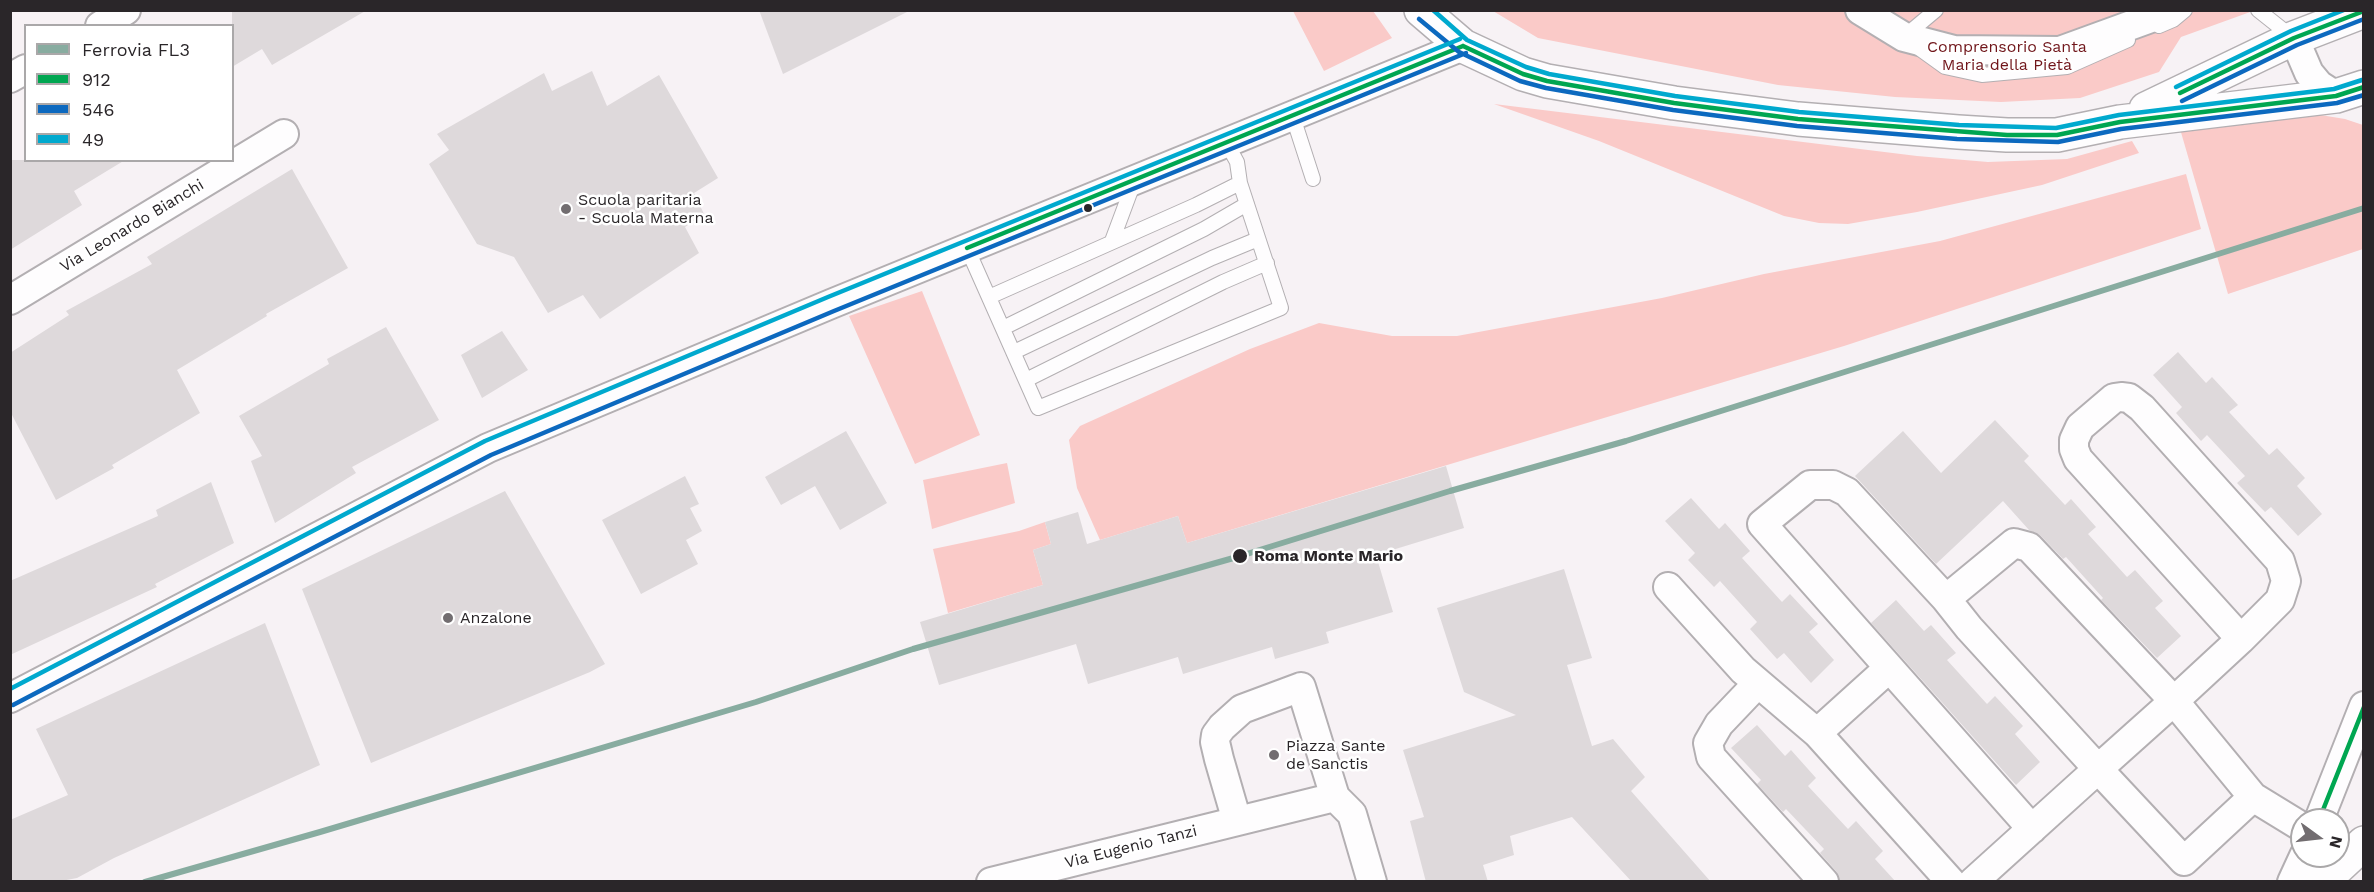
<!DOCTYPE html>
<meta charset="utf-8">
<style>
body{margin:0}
#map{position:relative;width:2374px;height:892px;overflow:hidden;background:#f7f2f5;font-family:"Work Sans",sans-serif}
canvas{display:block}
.frame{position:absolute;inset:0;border:12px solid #2a2629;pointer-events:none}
.legend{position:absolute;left:24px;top:24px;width:210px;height:138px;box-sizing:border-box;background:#fff;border:2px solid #aaa8a9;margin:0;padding:8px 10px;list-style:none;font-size:18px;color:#2a2629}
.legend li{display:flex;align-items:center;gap:12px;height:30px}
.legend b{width:30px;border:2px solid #aaa8a9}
.north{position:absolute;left:2290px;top:808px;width:60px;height:60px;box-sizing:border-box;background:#fff;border:2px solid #aaa8a9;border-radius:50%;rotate:105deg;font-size:16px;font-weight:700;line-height:24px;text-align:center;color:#2a2629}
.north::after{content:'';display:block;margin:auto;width:21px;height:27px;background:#726d70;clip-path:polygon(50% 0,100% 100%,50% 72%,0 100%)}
</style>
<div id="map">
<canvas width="2374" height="892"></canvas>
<div class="frame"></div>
<ul class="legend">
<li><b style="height:8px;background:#88aca0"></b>Ferrovia FL3</li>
<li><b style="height:8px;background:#00a651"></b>912</li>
<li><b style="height:8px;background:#0c69bf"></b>546</li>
<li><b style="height:8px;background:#00a9ce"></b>49</li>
</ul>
<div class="north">N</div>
</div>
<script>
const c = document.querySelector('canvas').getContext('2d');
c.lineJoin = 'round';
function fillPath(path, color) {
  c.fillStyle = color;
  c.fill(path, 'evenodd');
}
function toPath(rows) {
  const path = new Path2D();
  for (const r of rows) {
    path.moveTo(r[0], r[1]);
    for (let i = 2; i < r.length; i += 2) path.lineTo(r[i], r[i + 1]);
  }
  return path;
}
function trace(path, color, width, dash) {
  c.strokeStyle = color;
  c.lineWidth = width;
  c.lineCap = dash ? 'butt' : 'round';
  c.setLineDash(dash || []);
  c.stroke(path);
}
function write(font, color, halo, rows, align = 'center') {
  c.font = font + ' "Work Sans",sans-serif';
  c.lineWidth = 5;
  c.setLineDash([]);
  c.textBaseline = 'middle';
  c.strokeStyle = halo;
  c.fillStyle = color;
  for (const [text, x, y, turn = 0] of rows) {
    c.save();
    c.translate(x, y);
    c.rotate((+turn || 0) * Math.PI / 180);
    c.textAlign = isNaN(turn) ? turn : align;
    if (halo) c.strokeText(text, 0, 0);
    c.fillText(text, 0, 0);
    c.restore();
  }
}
fillPath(toPath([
 [1293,11,1373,11,1392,38,1324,71],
 [1493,11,2253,11,2181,37,2159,72,2080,98,2001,102,1895,97,1778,85,1538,38],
 [1494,104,1917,156,1988,162,2067,159,2132,141,2139,153,2042,185,1917,212,1848,224,1819,223,1784,216,1599,141],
 [2302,112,2345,119,2363,125,2363,249,2228,294,2178,122],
 [2186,174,2201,229,1844,346,1187,543,1178,516,1100,540,1077,488,1069,440,1080,426,1250,349,1319,323,1392,336,1457,336,1662,298,1764,274,1940,241],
 [922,291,980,435,915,464,849,316],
 [1007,463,1015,503,932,529,923,480],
 [1045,522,1051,544,1033,550,1043,585,948,613,933,549,1019,531]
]), '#facac8');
fillPath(toPath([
 [232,10,367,10,272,65,262,49,232,67],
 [759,10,911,10,783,74],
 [592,71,607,106,659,75,718,178,694,193,704,214,685,227,699,253,600,319,583,295,548,313,514,257,477,244,429,164,449,150,437,134,544,73,552,91],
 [10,160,125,160,74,191,82,205,10,250],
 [292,169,348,268,266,314,267,316,177,370,200,413,112,465,114,468,56,500,10,411,10,353,69,315,66,311,152,264,147,257],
 [386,327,439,420,352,467,356,473,275,523,251,461,262,456,239,416,329,364,327,359],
 [502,331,528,370,482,398,461,355],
 [2178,352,2206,383,2212,377,2238,405,2229,412,2269,455,2277,448,2305,478,2297,486,2322,514,2298,536,2271,507,2265,512,2237,483,2245,476,2207,435,2201,441,2176,413,2182,407,2153,375],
 [1995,420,2029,456,2024,461,2065,505,2071,499,2096,527,2088,534,2127,577,2135,570,2163,601,2155,608,2181,636,2157,658,2101,600,2103,598,2066,557,2063,559,2041,536,2029,530,2003,501,1936,564,1855,476,1903,431,1941,473],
 [846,431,887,503,840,530,815,486,781,505,765,477],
 [1446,466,1464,528,1376,555,1393,612,1326,632,1329,643,1275,659,1272,647,1183,674,1178,657,1088,684,1076,644,939,685,920,622,1043,585,1033,550,1051,544,1045,522,1078,512,1087,544,1178,516,1187,543],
 [685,476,699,504,690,508,702,531,686,540,698,564,641,594,602,520],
 [211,482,234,543,155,584,157,587,10,655,10,581,158,516,156,510],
 [505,491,605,664,590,672,371,763,302,589],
 [1691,498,1719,529,1725,523,1750,551,1742,558,1782,602,1790,594,1818,624,1809,632,1834,660,1811,683,1784,653,1777,659,1750,629,1757,622,1720,581,1714,587,1688,560,1695,553,1665,521],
 [1564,569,1592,658,1567,665,1592,746,1613,739,1645,777,1631,791,1711,882,1632,882,1572,817,1510,836,1514,855,1483,865,1488,882,1426,882,1410,821,1424,817,1403,750,1516,715,1464,692,1437,608],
 [1896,600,1924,631,1931,625,1956,653,1947,660,1987,704,1995,696,2023,726,2015,734,2040,762,2016,785,1871,623],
 [265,623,320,765,114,858,77,878,56,882,10,882,10,820,68,795,36,729],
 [1757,725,1785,756,1791,750,1816,778,1808,786,1848,829,1856,821,1883,851,1875,859,1896,882,1840,882,1836,871,1820,853,1824,849,1786,809,1783,812,1757,784,1761,780,1731,748]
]), '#ded9db');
const lane = toPath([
 [2258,10,2292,37],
 [2159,26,2173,20,2185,10],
 [1905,36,1936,10],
 [1920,49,1945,67,1982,75,2067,67,2128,40],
 [1292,114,1313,179],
 [1112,241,1134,182],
 [967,248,1038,408,1281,308,1240,183,1237,162,1226,142],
 [989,297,1196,205,1240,183],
 [1003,328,1204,229,1247,204],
 [1014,352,1212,258,1258,239],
 [1026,380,1223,282,1267,263]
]);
const street = toPath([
 [1860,10,1904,37,1954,50,2060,51,2159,15,2164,10],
 [100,26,126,10],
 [2294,38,2309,73,2319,85,2336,96],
 [10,78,26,69],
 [10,300,284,134],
 [1668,587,1743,670,1817,733],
 [1946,599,1847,492,1833,485,1810,485,1762,524,2032,829],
 [2241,639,2078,459,2074,449,2074,440,2080,427,2114,398,2121,397,2129,398,2142,408,2280,561,2286,581,2280,600,2241,639,2174,701,2098,769,1969,628,1946,599,2014,543,2029,547,2174,701,2253,797],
 [1889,668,1817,733,1951,882],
 [1758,683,1719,724,1708,743,1711,757,1824,882],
 [10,698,488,448,831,304,1463,46],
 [1335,797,1352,814,1372,882],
 [2319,820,2364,706],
 [991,882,1335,797,1301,687,1242,709,1222,727,1216,735,1215,742,1219,759,1237,821],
 [1973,882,2098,769,2184,861,2253,797,2302,827],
 [2292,882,2304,856]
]);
const secondary = toPath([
 [1421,10,1463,46,1523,74,1547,81,1674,103,1798,119,1958,132,2007,135,2057,135,2120,122,2336,96,2364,87],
 [2146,109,2294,38,2364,11]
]);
const primary = toPath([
 [2322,882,2364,843]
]);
trace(lane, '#b3afb2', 16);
trace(street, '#b3afb2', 32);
trace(secondary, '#b3afb2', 36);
trace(primary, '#b3afb2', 36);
trace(lane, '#fefdfe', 14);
trace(street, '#fefdfe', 28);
trace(secondary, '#fefdfe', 33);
trace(primary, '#fefdfe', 33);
trace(toPath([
 [1463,46,1523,74,1547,81,1674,103,1798,119,2007,135,2057,135,2120,122,2336,96,2364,87],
 [2180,93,2294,38,2364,11],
 [967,248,1463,46],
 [2319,820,2364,707]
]), '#00a651', 4.5);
trace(toPath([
 [1419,19,1459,52,1520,81,1546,88,1673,110,1797,126,1957,139,2058,142,2121,129,2337,103,2364,95],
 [2182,101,2297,45,2364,19],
 [13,705,491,455,834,311,1466,53]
]), '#0c69bf', 4.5);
trace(toPath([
 [1433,10,1467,40,1526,67,1549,74,1675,96,1799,112,1959,125,2056,128,2119,115,2334,89,2362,80],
 [2176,87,2291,31,2344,10],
 [10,689,485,441,828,297,1460,39]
]), '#00a9ce', 4.5);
trace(toPath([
 [145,882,320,832,756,702,913,649,1237,557,1450,491,1626,441,2364,208]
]), '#88aca0', 6);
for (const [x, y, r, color] of [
 [1088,208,5,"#2a2629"],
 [566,209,6,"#726d70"],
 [1240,556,8,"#2a2629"],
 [448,618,6,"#726d70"],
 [1274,755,6,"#726d70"]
]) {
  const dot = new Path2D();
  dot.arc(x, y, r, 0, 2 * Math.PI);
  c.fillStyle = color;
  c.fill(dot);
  trace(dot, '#fff', 2);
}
write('16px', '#70151a', '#fff', [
 ["Comprensorio Santa",2007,47],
 ["Maria della Pietà",2007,65]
]);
write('16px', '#2a2629', '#fff', [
 ["Scuola paritaria",578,200],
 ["- Scuola Materna",578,218],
 ["Anzalone",460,618],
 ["Piazza Sante",1286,746],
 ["de Sanctis",1286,764]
], 'left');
write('16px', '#2a2629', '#fff', [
 ["Via Leonardo Bianchi",132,226,-31],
 ["Via Eugenio Tanzi",1131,847,-14]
]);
write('bold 16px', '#2a2629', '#fff', [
 ["Roma Monte Mario",1254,556]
], 'left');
</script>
